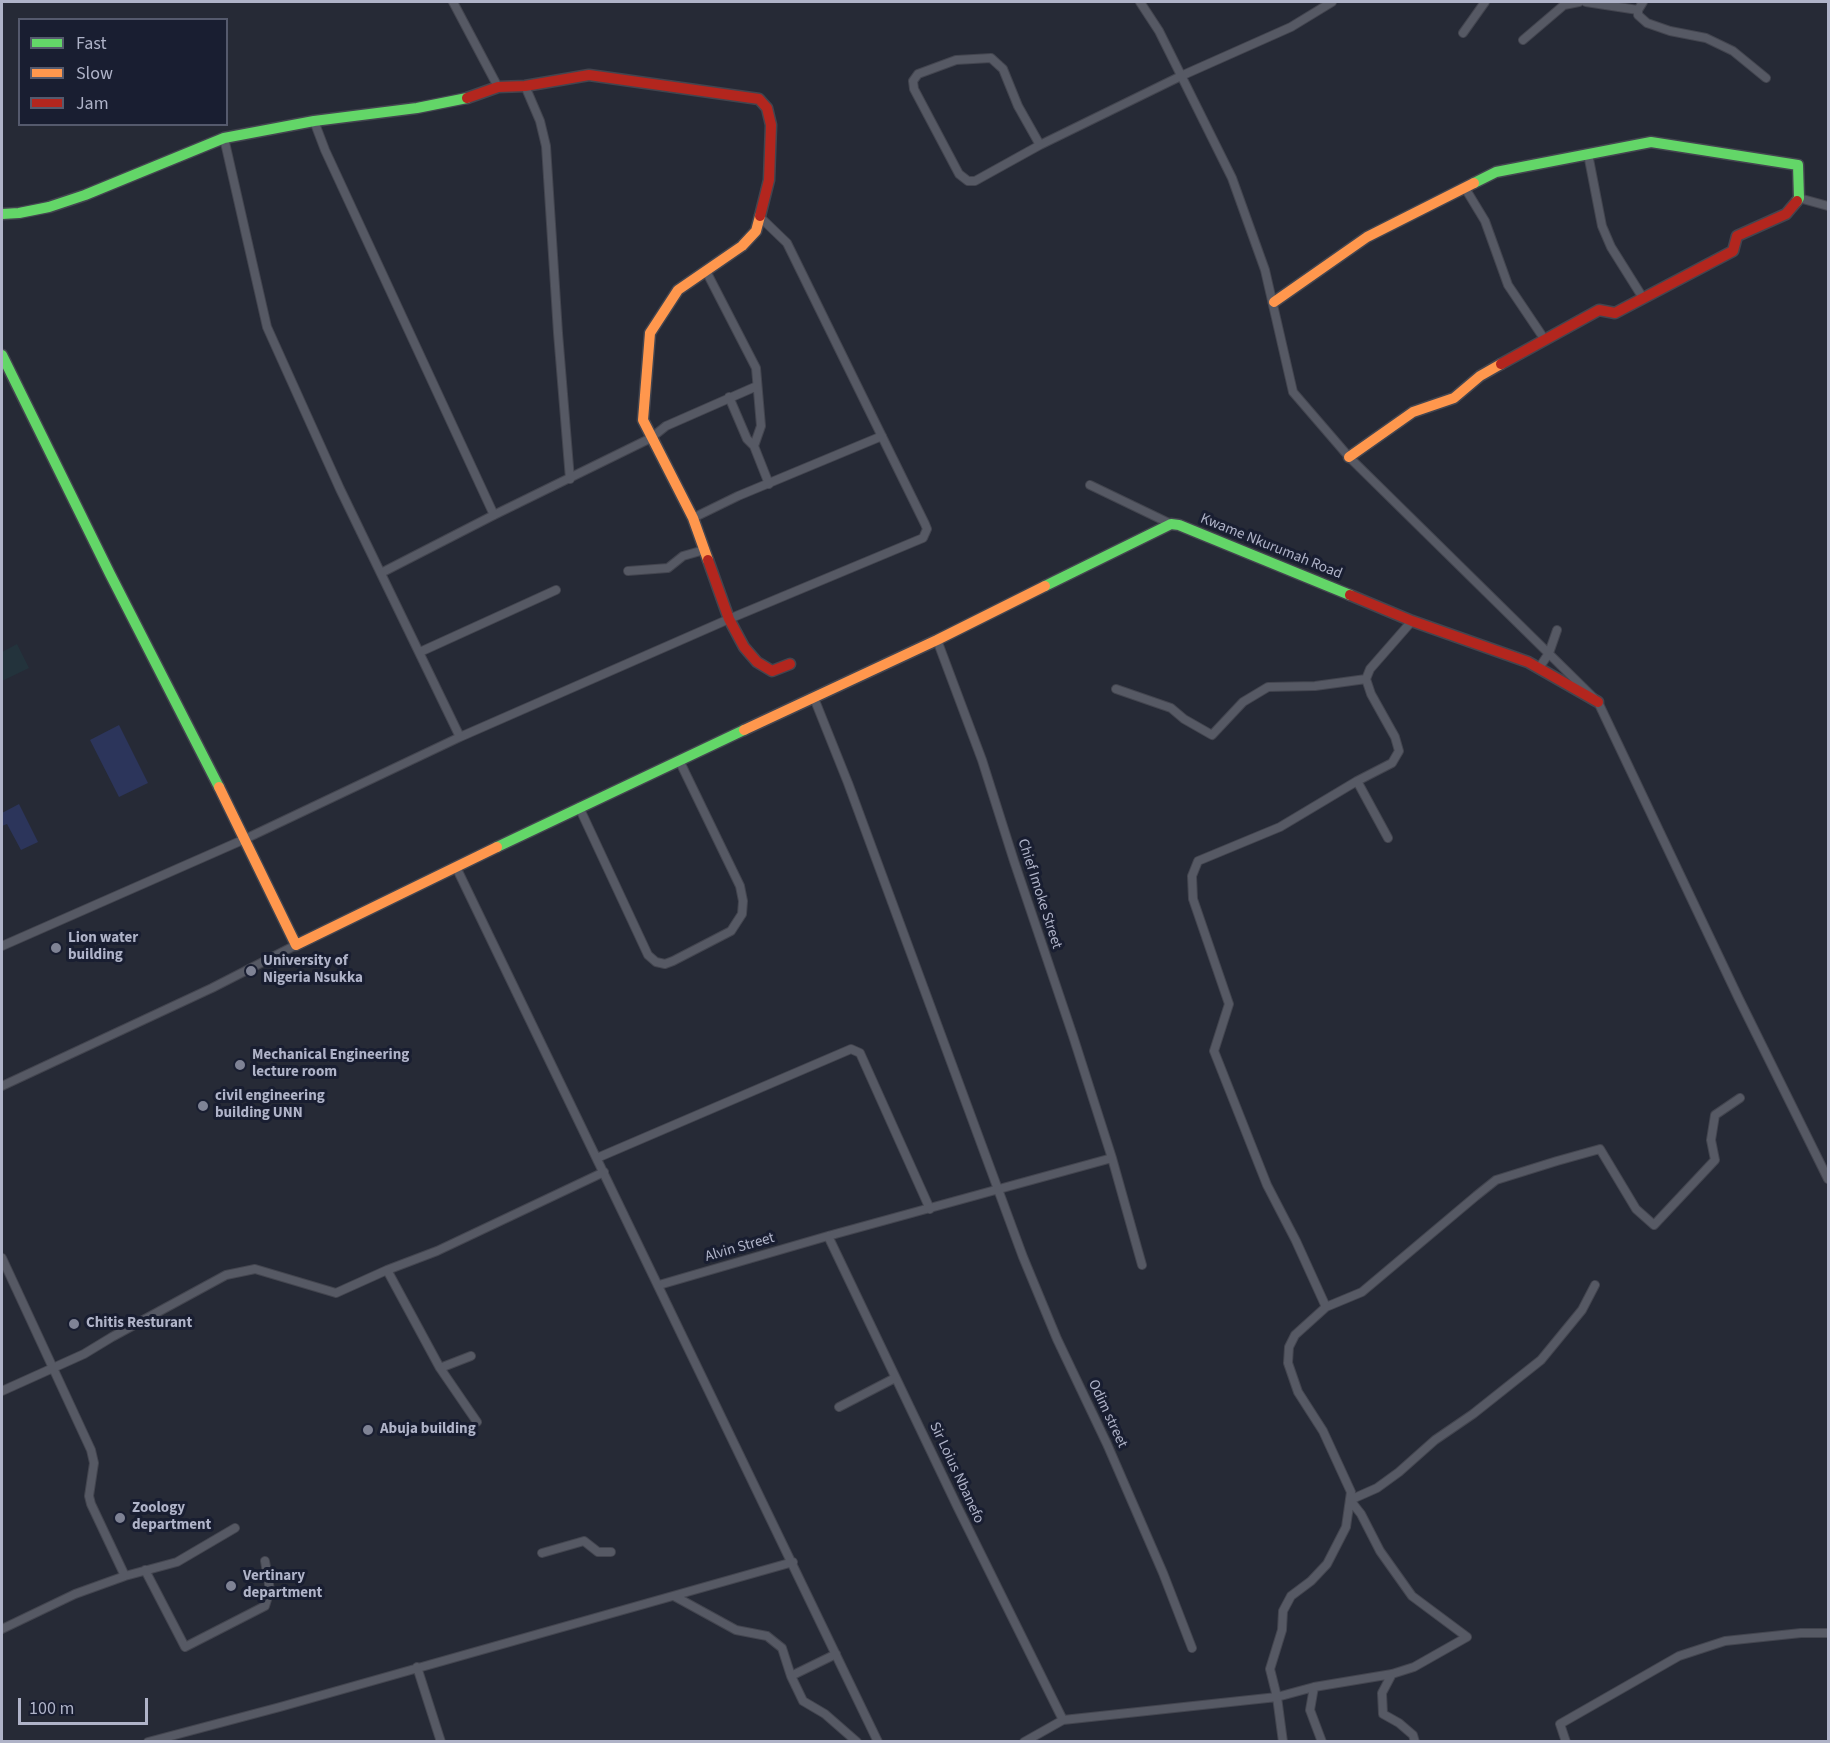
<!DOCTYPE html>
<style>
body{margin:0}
#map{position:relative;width:1830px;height:1743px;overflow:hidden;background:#262a36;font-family:"Source Sans 3",sans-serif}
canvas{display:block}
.frame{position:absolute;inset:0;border:3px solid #afb3c8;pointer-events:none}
.legend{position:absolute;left:18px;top:18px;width:210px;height:108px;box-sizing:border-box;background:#191e31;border:2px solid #555a6d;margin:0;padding:8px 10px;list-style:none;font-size:18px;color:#afb3c8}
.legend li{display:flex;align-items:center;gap:12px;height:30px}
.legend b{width:30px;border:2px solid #555a6d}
.scale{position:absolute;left:18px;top:1698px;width:130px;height:27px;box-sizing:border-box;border:3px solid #afb3c8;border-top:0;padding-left:8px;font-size:18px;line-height:21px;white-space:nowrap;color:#afb3c8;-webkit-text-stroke:4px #191e31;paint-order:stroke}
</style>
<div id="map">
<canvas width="1830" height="1743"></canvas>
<div class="frame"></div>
<ul class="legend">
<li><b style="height:8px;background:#63d668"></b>Fast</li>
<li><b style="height:8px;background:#ff974d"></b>Slow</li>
<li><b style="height:8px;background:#b3261e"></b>Jam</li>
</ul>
<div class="scale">100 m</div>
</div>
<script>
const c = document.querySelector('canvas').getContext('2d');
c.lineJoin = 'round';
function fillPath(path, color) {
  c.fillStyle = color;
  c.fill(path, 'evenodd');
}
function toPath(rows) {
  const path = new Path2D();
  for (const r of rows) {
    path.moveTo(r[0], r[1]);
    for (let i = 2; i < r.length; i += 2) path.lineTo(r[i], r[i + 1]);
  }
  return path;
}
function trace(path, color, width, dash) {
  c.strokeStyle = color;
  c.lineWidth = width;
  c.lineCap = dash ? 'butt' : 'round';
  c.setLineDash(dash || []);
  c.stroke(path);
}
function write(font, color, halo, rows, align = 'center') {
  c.font = font + ' "Source Sans 3",sans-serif';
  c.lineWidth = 6;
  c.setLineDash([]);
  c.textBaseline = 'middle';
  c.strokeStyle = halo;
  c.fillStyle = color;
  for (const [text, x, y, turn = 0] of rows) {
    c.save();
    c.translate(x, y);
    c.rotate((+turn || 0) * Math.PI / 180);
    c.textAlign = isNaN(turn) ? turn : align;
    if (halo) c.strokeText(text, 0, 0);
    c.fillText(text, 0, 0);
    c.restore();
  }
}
fillPath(toPath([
 [17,644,29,668,2,681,2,652]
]), '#23333c');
fillPath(toPath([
 [119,725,148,783,119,797,90,740],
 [19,804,38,842,21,850,7,824,2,826,2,813]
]), '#2c355b');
const street = toPath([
 [453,2,498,87],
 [1140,2,1159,31,1232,178,1265,270,1293,392,1349,457,1598,702,1739,999,1828,1179],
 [1586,2,1638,10],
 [1643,2,1638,10,1638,15,1647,23,1670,31,1706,38,1733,51,1766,78],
 [1463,33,1485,2],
 [1523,40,1564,5,1579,2],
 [525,86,540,121,546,146,558,333,570,479],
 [314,121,325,150,494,515],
 [224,138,267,327,340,489,460,737],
 [1040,145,1018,106,1003,69,991,58,956,60,918,74,913,81,914,89,959,174,968,181,975,181,1040,145,1181,76,1291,27,1332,2],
 [1588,154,1602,226,1611,247,1643,298],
 [1465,188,1485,221,1508,285,1545,340],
 [1799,198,1828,206],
 [706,271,756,368,761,426,754,446],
 [729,397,747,439,754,446,769,484],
 [1090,485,1171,524],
 [693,518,738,496,882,436],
 [628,571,668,568,683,556,704,550],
 [381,573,494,515,651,438,666,426,757,386],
 [937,640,982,760,1014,861,1073,1036,1112,1158,1142,1265],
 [420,652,556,590],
 [1539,668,1549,653,1557,630],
 [1116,689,1171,708,1184,719,1212,735,1243,702,1268,687,1315,686,1366,679],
 [814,698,848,783,1023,1257,1057,1339,1107,1444,1163,1573,1192,1648],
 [1357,781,1388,838],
 [579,807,648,955,656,962,665,964,673,961,731,931,742,914,743,901,740,886,679,760],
 [456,867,878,1742],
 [2,946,245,839,460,737,729,619,923,538,927,529,925,524,787,243,760,217],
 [2,1086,212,988,296,945],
 [597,1158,851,1049,860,1053,930,1209],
 [828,1236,958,1508,1063,1720],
 [2,1258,91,1450,94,1463,89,1496,91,1504,125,1576],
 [387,1270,440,1368],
 [659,1285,828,1236,1112,1158],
 [1326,1307,1296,1241,1267,1185,1214,1051,1229,1004,1193,899,1192,876,1198,861,1280,827,1357,781,1392,763,1399,751,1395,737,1371,694,1366,679,1370,669,1412,621],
 [471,1356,440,1368,477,1422],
 [2,1391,84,1354,112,1337,226,1275,255,1269,336,1293,387,1270,437,1251,604,1172],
 [839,1407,895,1378],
 [542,1553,584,1541,598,1552,611,1552],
 [145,1570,185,1647,265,1606,270,1590,265,1561],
 [674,1596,736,1630,767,1636,782,1648,791,1676,836,1654],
 [2,1629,75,1594,125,1576,177,1562,235,1528],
 [417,1667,441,1742],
 [1392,1674,1382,1693,1383,1714,1399,1723,1413,1735,1415,1742],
 [791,1676,803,1701,825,1714,857,1742],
 [1314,1687,1310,1710,1322,1742],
 [148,1742,280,1707,793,1562],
 [1024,1742,1063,1720,1277,1697,1314,1687,1392,1674,1414,1667,1467,1637,1412,1596,1380,1551,1361,1514,1350,1500,1377,1488,1399,1472,1435,1440,1473,1414,1541,1360,1582,1310,1595,1285],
 [1283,1742,1277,1697,1270,1669,1282,1630,1283,1611,1291,1596,1311,1581,1327,1564,1346,1527,1351,1492,1323,1431,1298,1392,1288,1363,1289,1347,1295,1335,1326,1307,1362,1292,1476,1196,1496,1180,1557,1161,1600,1149,1636,1209,1654,1225,1715,1160,1711,1140,1715,1115,1740,1098],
 [1566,1742,1560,1724,1679,1656,1725,1641,1801,1633,1828,1633]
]);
const fast = toPath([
 [1474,183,1496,172,1651,142,1798,165,1799,198,1797,201],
 [2,214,19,213,49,207,85,195,224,138,314,121,417,108,467,98],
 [2,355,110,574,219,787],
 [1045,586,1171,524,1179,525,1350,595],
 [497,847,744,730]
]);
const slow = toPath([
 [1274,302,1367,237,1474,183],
 [1349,457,1413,412,1454,398,1480,376,1501,364],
 [708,560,693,518,643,420,650,333,678,290,742,246,756,231,760,216],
 [744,730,937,640,1045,586],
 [219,787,296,945,497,847]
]);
const jam = toPath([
 [467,98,498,87,525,86,589,75,759,99,767,108,771,125,769,180,760,216],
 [1501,364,1599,310,1615,313,1733,251,1737,236,1786,214,1797,201],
 [708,560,729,619,744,647,757,662,772,671,790,664],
 [1350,595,1412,621,1528,662,1598,702]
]);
trace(street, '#43454f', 10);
trace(fast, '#43454f', 13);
trace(slow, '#43454f', 13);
trace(jam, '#43454f', 13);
trace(street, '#565964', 8);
trace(fast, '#63d668', 10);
trace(slow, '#ff974d', 10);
trace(jam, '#b3261e', 10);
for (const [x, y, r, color] of [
 [56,948,6,"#7f8395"],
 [251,971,6,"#7f8395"],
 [240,1065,6,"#7f8395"],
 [203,1106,6,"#7f8395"],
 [74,1324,6,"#7f8395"],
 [368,1430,6,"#7f8395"],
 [120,1518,6,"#7f8395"],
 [231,1586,6,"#7f8395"]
]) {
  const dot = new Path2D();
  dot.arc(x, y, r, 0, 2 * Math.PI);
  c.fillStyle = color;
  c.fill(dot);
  trace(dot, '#191e31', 2);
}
write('15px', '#afb3c8', '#191e31', [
 ["Kwame Nkurumah Road",1271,547,22],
 ["Chief Imoke Street",1039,894,72],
 ["Alvin Street",740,1248,-16],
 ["Odim street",1107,1414,65],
 ["Sir Loius Nbanefo",956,1473,65]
]);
write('bold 15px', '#afb3c8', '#191e31', [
 ["Lion water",68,939],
 ["building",68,956],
 ["University of",263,962],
 ["Nigeria Nsukka",263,979],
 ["Mechanical Engineering",252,1056],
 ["lecture room",252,1073],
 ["civil engineering",215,1097],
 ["building UNN",215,1114],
 ["Chitis Resturant",86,1324],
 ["Abuja building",380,1430],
 ["Zoology",132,1509],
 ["department",132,1526],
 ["Vertinary",243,1577],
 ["department",243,1594]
], 'left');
</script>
